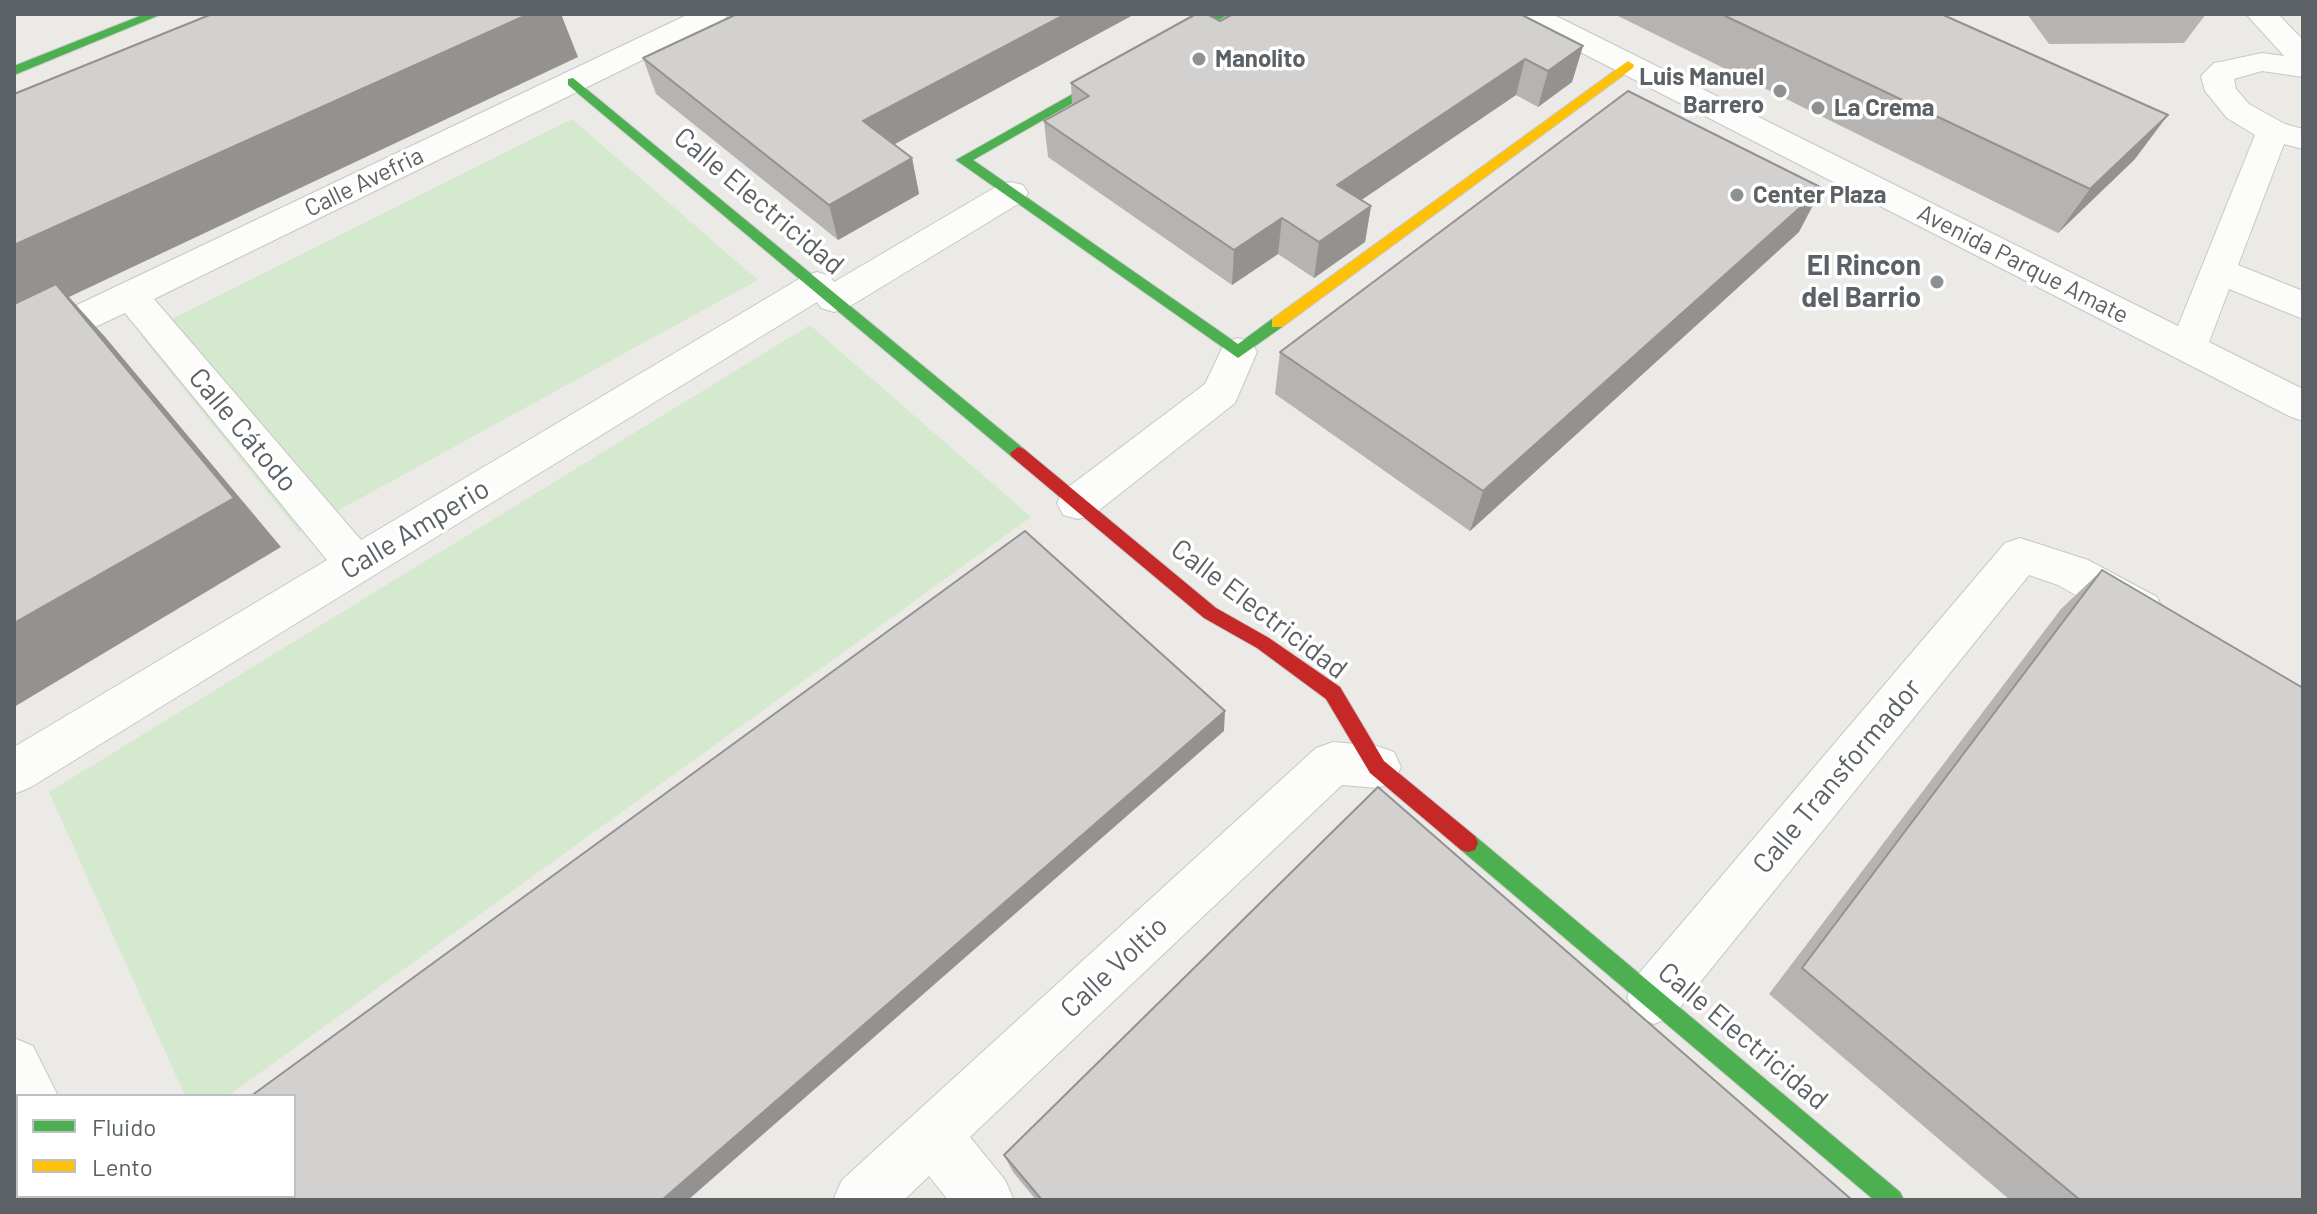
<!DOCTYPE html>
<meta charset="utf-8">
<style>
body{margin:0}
#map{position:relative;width:2317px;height:1214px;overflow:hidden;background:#eceae6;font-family:Barlow,sans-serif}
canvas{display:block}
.frame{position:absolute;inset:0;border:16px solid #5b6165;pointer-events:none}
.legend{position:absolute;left:16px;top:1094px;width:280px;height:104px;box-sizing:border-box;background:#fff;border:2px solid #bdc0c1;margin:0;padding:10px 14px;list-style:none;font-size:24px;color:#5b6165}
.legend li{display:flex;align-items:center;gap:16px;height:40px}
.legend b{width:40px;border:2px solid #bdc0c1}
</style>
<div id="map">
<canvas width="2317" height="1214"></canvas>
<div class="frame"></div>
<ul class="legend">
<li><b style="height:10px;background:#4caf50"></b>Fluido</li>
<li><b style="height:10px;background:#ffc107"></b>Lento</li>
</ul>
</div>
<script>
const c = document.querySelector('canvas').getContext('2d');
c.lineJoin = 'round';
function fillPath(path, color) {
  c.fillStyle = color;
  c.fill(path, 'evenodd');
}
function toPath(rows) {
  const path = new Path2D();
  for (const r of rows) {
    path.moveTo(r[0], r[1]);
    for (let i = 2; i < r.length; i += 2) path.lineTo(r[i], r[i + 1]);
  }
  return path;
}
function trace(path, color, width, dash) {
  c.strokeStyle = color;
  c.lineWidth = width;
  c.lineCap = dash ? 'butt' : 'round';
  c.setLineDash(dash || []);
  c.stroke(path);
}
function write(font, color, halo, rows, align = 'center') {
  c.font = font + ' Barlow,sans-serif';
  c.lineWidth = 7;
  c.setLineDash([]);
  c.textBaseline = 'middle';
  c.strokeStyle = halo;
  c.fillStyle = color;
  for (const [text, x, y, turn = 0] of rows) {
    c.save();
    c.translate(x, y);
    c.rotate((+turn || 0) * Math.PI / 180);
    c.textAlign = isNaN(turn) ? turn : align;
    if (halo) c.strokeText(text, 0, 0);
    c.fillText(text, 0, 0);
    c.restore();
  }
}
fillPath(toPath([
 [572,119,758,280,299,532,140,335],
 [810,325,1031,517,228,1096,185,1096,49,792]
]), '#d5e9cf');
const street = toPath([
 [689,14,728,14,724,20,154,299,361,540,804,276,817,272,830,276,834,282,999,185,1011,182,1023,185,1028,193,1023,201,847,308,834,312,821,308,817,302,31,787,14,794,14,747,327,560,125,313,14,365,14,335,689,14],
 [1514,14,1552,14,2178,326,2255,135,2227,118,2205,91,2201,76,2214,63,2225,61,2262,53,2284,56,2246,14,2278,14,2303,40,2303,77,2262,71,2234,79,2236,89,2249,104,2285,124,2303,129,2303,149,2284,144,2238,265,2303,291,2303,319,2229,289,2209,342,2303,389,2303,421,2289,416,1518,20,1514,14],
 [1238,338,1251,342,1257,352,1235,403,1093,515,1078,519,1063,515,1057,503,1063,491,1205,384,1225,342,1238,338],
 [2020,538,2088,560,2157,597,2163,610,2157,623,2141,628,2125,623,2058,585,2029,575,1673,1016,1654,1024,1635,1016,1627,997,1635,978,2005,543,2020,538],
 [1333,742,1377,746,1394,752,1401,767,1394,782,1377,788,1342,785,970,1137,1005,1180,1014,1200,948,1200,929,1176,904,1200,833,1200,842,1180,1316,748,1333,742],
 [14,1038,33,1046,58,1096,18,1096,18,1119,14,1117,14,1038],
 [52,1196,110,1196,112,1200,54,1200,52,1196]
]);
const fast = toPath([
 [145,14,162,14,14,75,14,66,145,14],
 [1214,14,1229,14,973,160,1238,344,1272,319,1282,319,1282,327,1238,358,956,160,1214,14],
 [573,78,1024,449,1026,453,1024,457,1012,457,568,85,568,79,573,78],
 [1468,834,1475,836,1900,1192,1904,1200,1874,1200,1461,850,1458,843,1461,836,1468,834]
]);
const slow = toPath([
 [1628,61,1634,65,1633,68,1282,327,1272,327,1272,319,1628,61]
]);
const jam = toPath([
 [1018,447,1024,449,1216,608,1269,638,1340,687,1384,761,1475,836,1478,843,1475,850,1468,852,1461,850,1370,773,1326,699,1257,648,1204,618,1012,457,1010,453,1018,447]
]);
trace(street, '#c7c7c7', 2);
trace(fast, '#c8c9c9', 2);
trace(slow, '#c8c9c9', 2);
trace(jam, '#c8c9c9', 2);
fillPath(street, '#fcfcfb');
fillPath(fast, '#4caf50');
fillPath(slow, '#ffc107');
fillPath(jam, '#c62828');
fillPath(toPath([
 [1614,14,1941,14,2135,159,2058,233],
 [2027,14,2206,14,2184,43,2049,44],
 [1220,21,1583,46,1572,82,1538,107,1516,95,1361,200,1371,206,1365,242,1314,278,1278,254,1232,285,1048,157,1044,121,1072,105,1071,83],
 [643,58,894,144,912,158,919,194,838,240,656,94],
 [1799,232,1470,531,1275,394,1280,352],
 [2102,570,2303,1200,2010,1200,1769,994,2061,609],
 [1004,1155,1852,1200,1036,1200,1013,1172]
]), '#b5b4b2');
fillPath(toPath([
 [529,14,561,14,578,57,69,297,106,338,281,547,14,707,14,245],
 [1066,14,1135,14,871,157,863,121],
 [1583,46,1572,82,1538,107,1548,71],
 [1525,59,1516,95,1332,220,1337,185],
 [2168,115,2135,159,2058,233,2090,189],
 [912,158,919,194,838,240,829,205],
 [1822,188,1799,232,1470,531,1483,491],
 [1371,206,1365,242,1314,278,1319,242],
 [1282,218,1278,254,1232,285,1234,250],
 [1225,711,1224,731,688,1200,662,1200]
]), '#949291');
const building = toPath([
 [212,14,529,14,14,245,14,94,212,14],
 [737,14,1066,14,863,121,912,158,829,205,643,58,737,14],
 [1196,14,1207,14,1220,21,1233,14,1520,14,1583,46,1548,71,1525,59,1337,185,1371,206,1319,242,1282,218,1234,250,1044,121,1089,96,1071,83,1196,14],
 [1721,14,1941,14,2168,115,2090,189,1721,14],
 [1628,91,1822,188,1483,491,1280,352,1628,91],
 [56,284,234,498,14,623,14,304,56,284],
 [1025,531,1225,711,662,1200,185,1200,183,1196,294,1196,294,1096,251,1096,1025,531],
 [2102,570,2303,688,2303,1200,2080,1200,1802,968,2102,570],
 [1378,787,1852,1200,1042,1200,1004,1155,1378,787]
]);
fillPath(building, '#d3d1cf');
trace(building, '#949291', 2);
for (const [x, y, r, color] of [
 [1199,59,8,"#8e9192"],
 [1780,91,8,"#8e9192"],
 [1818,108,8,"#8e9192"],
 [1737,195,8,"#8e9192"],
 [1937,282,8,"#8e9192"]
]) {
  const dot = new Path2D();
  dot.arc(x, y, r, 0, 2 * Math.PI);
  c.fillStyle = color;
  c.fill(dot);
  trace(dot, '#fff', 3);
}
write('bold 24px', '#5b6165', '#fff', [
 ["Manolito",1215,59],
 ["Luis Manuel",1764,77,"right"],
 ["Barrero",1764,105,"right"],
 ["La Crema",1834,108],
 ["Center Plaza",1753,195]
], 'left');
write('24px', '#5b6165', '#fff', [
 ["Calle Avefria",364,182,-26],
 ["Avenida Parque Amate",2023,264,27]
]);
write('28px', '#5b6165', '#fff', [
 ["Calle Electricidad",759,201,40],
 ["Calle Cátodo",243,430,50],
 ["Calle Amperio",415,529,-31],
 ["Calle Electricidad",1259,609,37],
 ["Calle Transformador",1837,776,-50],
 ["Calle Voltio",1114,967,-43],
 ["Calle Electricidad",1743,1036,40]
]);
write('bold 28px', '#5b6165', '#fff', [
 ["El Rincon",1921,266],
 ["del Barrio",1921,298]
], 'right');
</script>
